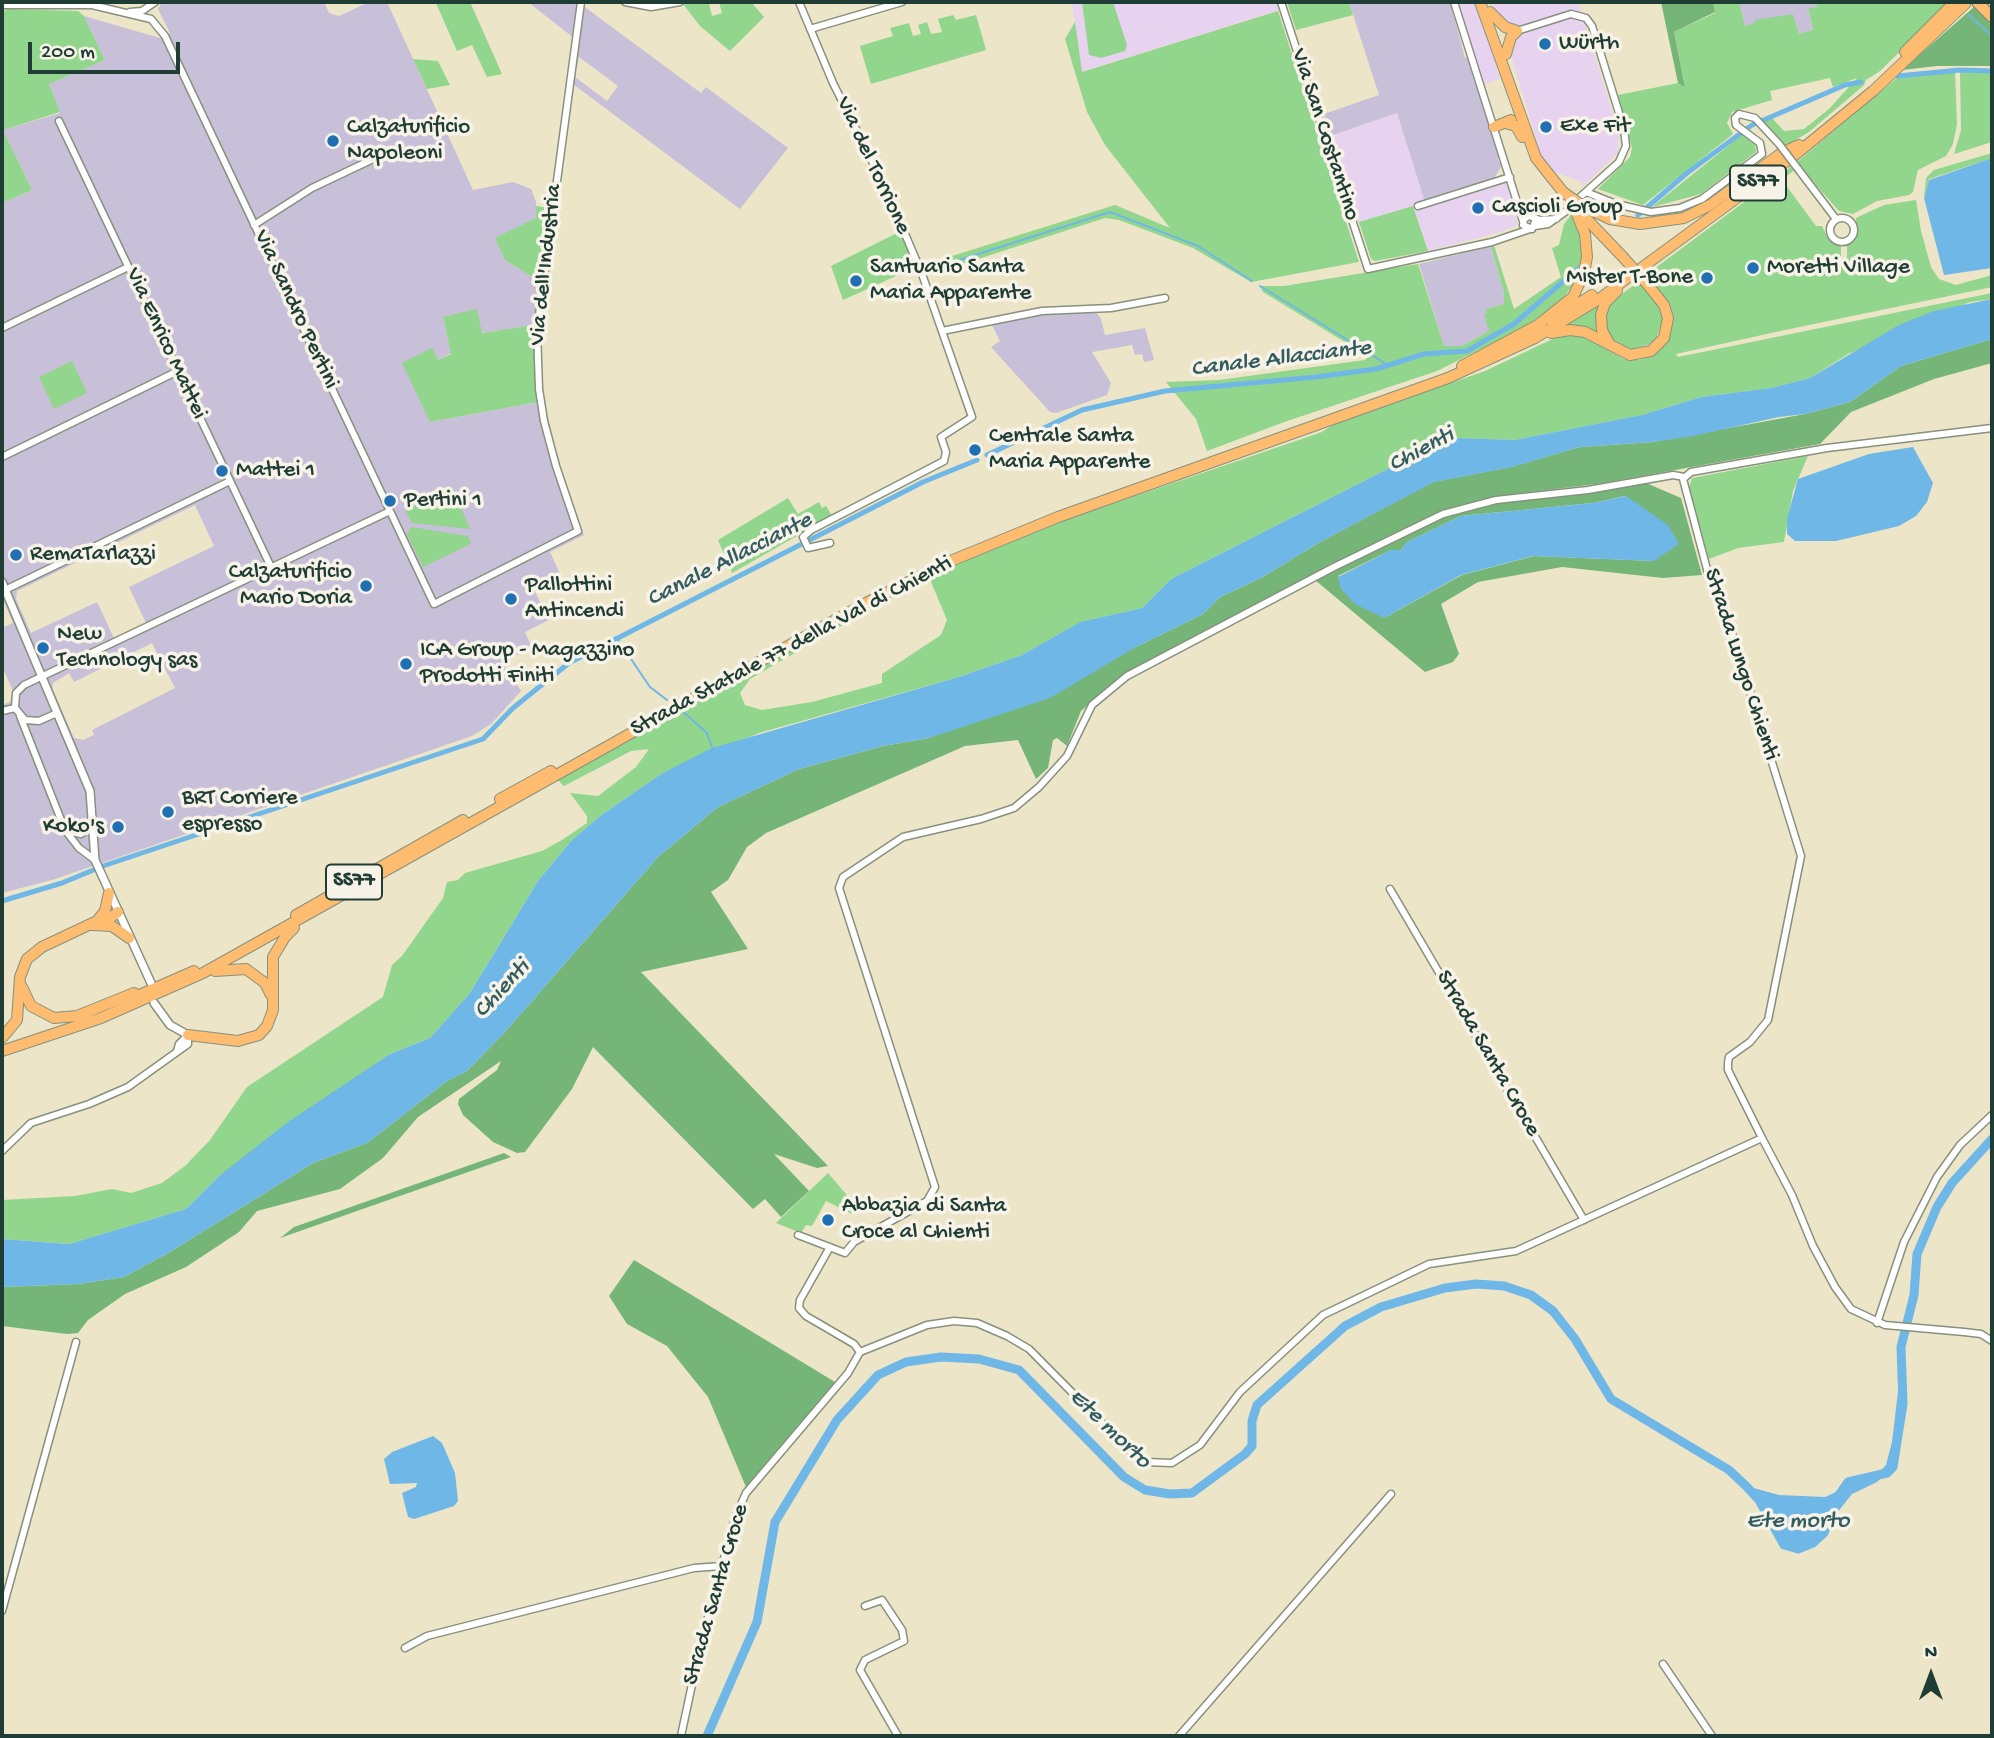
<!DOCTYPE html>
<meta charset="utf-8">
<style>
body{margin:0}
#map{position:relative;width:1994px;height:1738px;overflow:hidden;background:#ece5c7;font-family:"Gochi Hand",sans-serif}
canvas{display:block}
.frame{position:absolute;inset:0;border:4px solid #1f3d34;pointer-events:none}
.north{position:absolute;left:1896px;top:1640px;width:70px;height:70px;-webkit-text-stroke:5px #f7f3e8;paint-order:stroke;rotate:0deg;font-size:19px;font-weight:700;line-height:28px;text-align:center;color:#1f3d34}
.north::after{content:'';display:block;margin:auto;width:24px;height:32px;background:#1f3d34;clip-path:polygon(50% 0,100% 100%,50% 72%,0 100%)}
.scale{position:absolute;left:28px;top:42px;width:152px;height:32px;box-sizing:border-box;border:4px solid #1f3d34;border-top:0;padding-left:9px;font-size:21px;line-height:24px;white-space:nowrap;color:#1f3d34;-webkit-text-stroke:5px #f7f3e8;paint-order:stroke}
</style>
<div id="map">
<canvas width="1994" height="1738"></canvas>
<div class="frame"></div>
<div class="north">N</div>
<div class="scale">200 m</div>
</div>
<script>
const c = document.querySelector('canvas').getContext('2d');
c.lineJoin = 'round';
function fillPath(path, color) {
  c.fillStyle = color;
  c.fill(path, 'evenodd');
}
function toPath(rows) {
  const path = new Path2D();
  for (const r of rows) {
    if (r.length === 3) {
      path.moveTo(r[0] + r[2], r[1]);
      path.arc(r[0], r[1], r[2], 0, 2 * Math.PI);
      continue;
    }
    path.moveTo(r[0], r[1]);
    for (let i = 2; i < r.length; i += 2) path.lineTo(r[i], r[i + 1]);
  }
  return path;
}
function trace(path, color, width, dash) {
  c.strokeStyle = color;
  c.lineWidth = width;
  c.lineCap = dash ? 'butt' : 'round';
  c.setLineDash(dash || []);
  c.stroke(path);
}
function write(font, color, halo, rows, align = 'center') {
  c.font = font + ' "Gochi Hand",sans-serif';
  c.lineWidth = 7;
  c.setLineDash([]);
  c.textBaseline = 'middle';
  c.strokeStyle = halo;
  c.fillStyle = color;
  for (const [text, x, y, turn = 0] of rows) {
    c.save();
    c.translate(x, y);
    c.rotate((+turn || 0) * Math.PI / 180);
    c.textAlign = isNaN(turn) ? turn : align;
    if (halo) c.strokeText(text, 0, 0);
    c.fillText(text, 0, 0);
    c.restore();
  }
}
fillPath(toPath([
 [1072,2,1281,2,1283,9,1081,72],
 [1458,2,1478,2,1500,79,1484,84],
 [1492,2,1578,2,1619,133,1618,153,1583,186,1580,181,1555,172,1541,155,1511,55,1513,38,1495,13],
 [1397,113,1427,207,1508,182,1518,225,1501,232,1428,251,1413,206,1359,222,1330,136]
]), '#e7d2ef');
fillPath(toPath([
 [162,2,324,2,329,13,339,16,369,2,387,2,473,190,513,182,531,189,536,202,536,218,505,260,539,281,535,325,481,333,443,318,451,353,438,360,430,422,544,401,559,464,584,535,550,552,560,574,533,588,549,620,525,632,531,645,504,664,521,691,491,724,472,736,52,880,2,893,2,705,10,702,13,691,2,666,2,628,13,623,2,597,2,203,32,190,3,130,60,113,49,84,105,60,84,16,160,38,170,33,158,9],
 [195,505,214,546,129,587,146,623,114,638,97,602,31,633,16,599,17,591],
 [152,643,175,688,92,730,94,735,83,740,74,738,52,688,53,683,69,673,74,682],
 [528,2,578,2,701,93,706,87,788,148,740,209,573,84,579,42],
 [579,57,618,86,607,101,575,77],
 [1349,2,1450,2,1465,58,1468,57,1500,158,1497,159,1502,165,1493,180,1425,202,1397,113,1330,136,1324,114,1379,95],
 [1739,2,1816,2,1817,7,1808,9,1813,30,1799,34,1793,15,1745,26],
 [1491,246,1504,293,1504,304,1487,309,1489,331,1462,346,1444,346,1419,264],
 [1094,309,1101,319,1105,335,1145,328,1154,360,1144,362,1142,354,1135,355,1132,345,1092,352,1111,383,1107,395,1056,413,1050,412,991,347,1000,341,990,321,1042,311]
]), '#c8bfd8');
fillPath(toPath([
 [439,2,470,2,502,74,487,77,472,45,457,51,436,3],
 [694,2,717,2,709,4,712,16,722,13,719,2,751,2,764,17,730,51,700,26,683,4],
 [1082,2,1113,2,1127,45,1125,51,1101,58,1089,55],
 [1287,2,1349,2,1353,15,1296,30],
 [1713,2,1739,2,1745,26,1755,23,1755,20,1793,14,1799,34,1813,30,1808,8,1817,7,1816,2,1950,2,1880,71,1866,80,1864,85,1809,132,1784,147,1764,122,1772,118,1784,131,1804,129,1829,109,1857,78,1833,87,1830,78,1770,91,1772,100,1732,112,1727,123,1733,134,1643,205,1598,189,1630,157,1632,148,1618,95,1678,83,1685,86,1674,32,1715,13],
 [8,9,78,11,84,16,105,60,49,84,60,112,3,130,32,190,2,203,2,12],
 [1278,11,1359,262,1251,282,1193,248,1119,220,1105,218,941,271,936,261,1115,205,1170,228,1105,145,1087,112,1065,39,1075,22,1082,72],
 [953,15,956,20,976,15,986,50,871,84,860,46,893,36,890,28,909,23,913,36,921,34,918,25,927,22,931,34,942,32,938,19],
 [413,59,438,61,450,85,427,89],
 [1955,72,1957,124,1953,144,1946,156,1918,170,1913,192,1909,195,1877,201,1853,214,1839,211,1796,163,1898,77],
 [1960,72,1992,73,1992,142,1954,154,1961,130],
 [1743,134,1755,145,1756,152,1701,194,1652,207],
 [1992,153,1992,158,1929,179,1924,198,1926,178,1934,170],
 [1791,167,1794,170,1782,180,1816,226,1822,226,1829,240,1841,247,1841,256,1837,259,1840,264,1847,257,1847,244,1857,235,1856,218,1884,205,1916,200,1921,231,1931,267,1939,279,1956,285,1992,275,1992,287,1785,330,1676,354,1678,357,1992,293,1992,299,1970,302,1848,354,1810,378,1771,388,1701,397,1642,415,1514,440,1459,438,1429,448,1171,579,1142,608,1080,622,1022,655,959,677,759,733,661,774,600,816,571,841,538,881,470,993,430,1038,390,1054,219,1176,186,1209,69,1244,2,1239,2,1200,75,1196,112,1189,131,1193,162,1183,185,1166,210,1140,247,1087,383,997,392,965,402,956,443,898,447,882,458,880,465,873,542,851,562,840,587,823,587,816,570,793,598,796,636,767,649,749,631,751,564,786,558,780,849,618,843,625,750,679,740,693,745,705,762,710,812,702,882,683,882,674,941,635,947,620,929,577,1039,529,1322,432,1334,424,1485,371,1561,335,1579,334,1624,359,1639,360,1652,356,1669,339,1674,318,1670,304,1646,275],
 [536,206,548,208,539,281,505,260,495,238,536,218],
 [1413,206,1428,251,1375,261,1371,259,1359,222],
 [1571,215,1580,232,1582,260,1579,275,1563,299,1525,327,1437,371,1287,421,1207,451,1196,419,1166,382,1219,380,1365,360,1368,357,1363,353,1263,292,1260,286,1284,286,1418,264,1444,346,1462,346,1489,331,1484,314,1487,313,1486,309,1504,304,1504,293,1491,246,1494,245,1514,309,1561,277,1552,248,1559,245,1564,224],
 [903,230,918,266,843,300,831,266],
 [1638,282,1656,301,1663,319,1657,337,1650,344,1632,349,1614,343,1603,326,1606,306],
 [1603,302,1596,332,1580,326,1565,326],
 [477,309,482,333,527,326,530,336,534,335,538,402,430,422,402,363,432,348,438,360,451,354,443,317],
 [72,361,87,393,54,409,39,377],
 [1808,456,1793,491,1784,542,1738,548,1709,559,1689,488,1692,478],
 [452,487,470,529,412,523,405,510],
 [788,498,798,514,819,502,822,508,826,506,832,516,732,573,718,540],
 [411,527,468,536,471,544,423,567,407,534],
 [828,1173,857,1207,852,1214,826,1201,812,1226,806,1225,801,1233,776,1223]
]), '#92d58d');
fillPath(toPath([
 [1661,2,1713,2,1715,12,1674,32,1685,87,1678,83],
 [1974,7,1992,26,1992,66,1937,66,1902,70],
 [1992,339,1992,363,1934,379,1851,412,1820,444,1597,484,1497,496,1441,511,1123,674,1081,711,1067,746,1057,738,1053,740,1048,768,1036,779,1018,740,965,746,766,833,747,847,728,880,711,892,748,949,641,972,828,1166,817,1168,774,1154,809,1191,781,1217,765,1199,753,1209,593,1047,572,1089,525,1152,517,1153,493,1142,463,1115,458,1104,459,1099,497,1070,501,1061,418,1117,383,1158,340,1189,257,1211,239,1232,186,1267,125,1294,88,1320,78,1333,67,1334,2,1326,2,1287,78,1284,124,1277,170,1252,313,1163,367,1143,447,1081,467,1071,505,1032,658,857,718,807,799,769,883,746,929,738,1136,647,1203,614,1220,597,1261,578,1320,542,1433,482,1511,467,1580,447,1653,442,1805,414,1850,402,1901,366],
 [1646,483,1681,498,1702,575,1663,578,1562,567,1478,582,1441,604,1459,654,1453,662,1425,672,1315,580,1452,514,1494,503],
 [1625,496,1654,561,1534,556,1462,575,1384,618,1338,576,1391,550,1401,550,1407,542,1461,516,1593,503],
 [504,1153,511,1157,280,1238,294,1227],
 [634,1260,835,1382,746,1487,708,1397,667,1346,627,1324,609,1296]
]), '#75b678');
fillPath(toPath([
 [1992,158,1992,268,1944,275,1924,198,1929,180],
 [1992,299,1992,339,1901,366,1850,402,1805,414,1779,417,1693,436,1653,442,1580,447,1512,467,1434,482,1320,542,1261,578,1220,597,1203,614,1136,647,1050,698,929,738,883,746,799,769,718,807,658,857,505,1032,467,1071,447,1081,367,1143,313,1163,170,1252,124,1277,78,1284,2,1287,2,1239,69,1244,186,1209,219,1176,288,1122,390,1054,430,1038,470,993,538,881,571,841,600,816,661,774,712,748,959,677,1022,655,1080,622,1142,608,1171,579,1429,448,1459,438,1514,440,1642,415,1701,397,1771,388,1810,378,1899,325,1934,311],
 [1913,447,1933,483,1927,502,1916,516,1899,526,1836,541,1795,541,1787,534,1787,519,1798,479,1869,454],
 [1626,496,1668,525,1679,544,1654,561,1533,556,1461,575,1384,618,1355,604,1341,589,1338,577,1391,550,1401,550,1407,542,1461,516,1593,503],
 [1901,1366,1903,1404,1893,1467,1877,1482,1852,1494,1813,1543,1798,1549,1784,1545,1759,1500,1746,1486,1779,1495,1825,1497,1838,1491,1848,1482,1881,1470,1886,1465,1892,1442],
 [433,1436,442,1443,455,1473,458,1501,454,1506,414,1519,408,1517,402,1493,416,1487,417,1483,390,1484,384,1459,392,1452]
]), '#6fb7e7');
trace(toPath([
 [1969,15,1992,36],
 [931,269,1110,212,1198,246,1252,281],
 [1260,286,1388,365],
 [616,637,650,687,667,700],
 [682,711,707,733,712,747]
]), '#6fb7e7', 2);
trace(toPath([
 [1898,76,1960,70,1992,71],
 [1638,215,1687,173,1752,125,1845,85,1861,82],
 [1570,275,1578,269],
 [987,455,1082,410,1165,391,1316,377,1376,369,1424,354,1467,351,1514,324,1566,279],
 [2,901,62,883,103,866,483,739,513,708,569,663,923,482,977,460]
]), '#6fb7e7', 5);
trace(toPath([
 [1834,1502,1848,1482,1887,1473,1893,1467,1903,1404,1901,1347,1914,1295,1917,1254,1937,1207,1952,1183,1992,1139],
 [707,1736,757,1622,775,1522,837,1420,878,1375,906,1362,941,1357,979,1359,1019,1370,1124,1477,1145,1490,1170,1494,1192,1493,1245,1454,1252,1446,1252,1421,1257,1405,1345,1326,1381,1307,1445,1288,1476,1284,1504,1286,1531,1295,1553,1311,1575,1339,1611,1399,1729,1470,1746,1486,1759,1500,1784,1545,1798,1549,1813,1543,1824,1533,1828,1522]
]), '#6fb7e7', 9);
const minor = toPath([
 [625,2,651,7,680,2],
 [799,2,833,83,886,189,922,274,972,417,941,437,946,452,944,461,811,530,803,537,808,548,830,543],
 [1281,2,1368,269,1492,242,1530,229],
 [1454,2,1523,221],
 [2,5,92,5,151,19],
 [130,12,142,11,155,2],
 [151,19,165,36,434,604,578,531,556,466,544,421,539,389,537,330,581,2],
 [810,29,902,2],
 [1517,31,1571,14,1586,18,1592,26,1624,129,1626,146,1619,162,1579,198],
 [59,121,271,567],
 [1798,169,1836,219],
 [1586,192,1616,204,1651,212,1680,208,1702,199,1762,154,1760,143,1736,125,1735,118,1739,114,1755,118,1779,144],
 [1418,206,1510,177],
 [1842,230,12],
 [1536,219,1532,229,1523,225,1524,219,1529,216,1540,220,1556,219],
 [254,225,312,188,390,151],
 [1535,226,1548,224,1569,209],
 [2,328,128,267],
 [942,331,1042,311,1111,308,1165,298],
 [2,457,178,371],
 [5,590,230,481],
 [2,711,15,708],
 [57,713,39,721,25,720,15,708,16,693,24,685,390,511],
 [20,716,65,830,79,848,95,860],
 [67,831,81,834,92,825],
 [1390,889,1584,1220],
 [177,1051,179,1044,188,1035],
 [1762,1138,1728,1070,1728,1063,1729,1057,1750,1042,1768,1020,1801,856,1731,630,1708,573,1683,479,1691,472,1827,448,1992,428],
 [2,1151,31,1123,89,1104,128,1087,188,1044,188,1035],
 [798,1235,845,1253,854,1242,927,1201,935,1187,839,888,843,877,903,837,981,819,1014,808,1039,787,1067,756,1092,705,1127,676,1334,567,1443,514,1496,500,1588,490,1673,475,1684,477],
 [830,1247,800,1300,799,1308,806,1316,854,1344,860,1352],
 [1877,1323,1904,1242,1937,1177,1960,1145,1992,1115],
 [865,1606,882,1600,902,1630,904,1641,865,1660,860,1670,898,1736],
 [2,1611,76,1342],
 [405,1648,427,1636,694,1568,722,1566],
 [1663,1664,1712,1736],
 [681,1736,700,1647,735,1518,746,1493,848,1373,860,1352,927,1325,954,1321,977,1323,1007,1336,1029,1349,1134,1455,1145,1462,1172,1463,1200,1445,1240,1392,1323,1315,1429,1264,1516,1251,1762,1138,1792,1195,1813,1246,1835,1287,1851,1309,1885,1325,1964,1332,1981,1334,1992,1341],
 [1179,1736,1391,1494]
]);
const tertiary = toPath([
 [2,582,90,791,95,860,151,983],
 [154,1003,170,1025,188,1035]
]);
const primary = toPath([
 [1480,2,1536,158],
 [1490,12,1505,27,1517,31],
 [1506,54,1511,37,1517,31],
 [1505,123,1516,126,1522,137],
 [1494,127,1511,120]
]);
const trunk = toPath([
 [1905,52,1955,2],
 [1536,158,1563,192],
 [1583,206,1610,219,1640,224,1684,218,1710,205,1783,152,1799,145],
 [1579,211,1622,256],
 [1552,321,1592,295],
 [1551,333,1570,330,1585,332,1630,355,1651,351,1664,338,1668,318,1664,305,1648,285],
 [1610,345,1602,330,1601,315,1605,303,1617,291],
 [1462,366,1538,325,1573,297,1584,273,1587,257,1585,234,1576,212],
 [500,799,551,771],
 [296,915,463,820],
 [102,924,118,912],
 [92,925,112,926,129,938],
 [215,971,246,969,265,983,271,995],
 [22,987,31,1006,54,1018,77,1016,134,993],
 [128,1000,194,971],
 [188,1035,238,1041,259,1035,267,1026,273,1010,273,957,285,937,294,928],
 [2,1038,17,1020,20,977,27,959,42,947,97,921,105,911,109,893],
 [2,1051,101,1018,203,973,708,690,866,603,953,560,1058,517,1448,378,1535,338,1599,299,1790,159,1873,91,1965,4]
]);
const motorway = toPath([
 [1977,2,1992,17]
]);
trace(minor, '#86917e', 9);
trace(tertiary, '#86917e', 10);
trace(primary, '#86917e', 12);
trace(trunk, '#86917e', 12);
trace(motorway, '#86917e', 13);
trace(minor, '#fff', 6);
trace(tertiary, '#fff', 7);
trace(primary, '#fdbc6f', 10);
trace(trunk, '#fdbc6f', 10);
trace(motorway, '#fdbc6f', 10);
const minorBridge = toPath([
 [1779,144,1798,169]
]);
const trunkBridge = toPath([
 [1563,192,1583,206],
 [1622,256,1648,285]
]);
trace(minorBridge, '#86917e', 9, []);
trace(trunkBridge, '#86917e', 12, []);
trace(minorBridge, '#fff', 6);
trace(trunkBridge, '#fdbc6f', 10);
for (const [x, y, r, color] of [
 [1545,44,7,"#1f6fb2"],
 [1546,127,7,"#1f6fb2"],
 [333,141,7,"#1f6fb2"],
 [1478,208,7,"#1f6fb2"],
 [1753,268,7,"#1f6fb2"],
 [1707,278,7,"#1f6fb2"],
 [856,281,7,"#1f6fb2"],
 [975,450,7,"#1f6fb2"],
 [222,471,7,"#1f6fb2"],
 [390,501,7,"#1f6fb2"],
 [16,555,7,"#1f6fb2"],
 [366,586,7,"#1f6fb2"],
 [511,599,7,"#1f6fb2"],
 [43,648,7,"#1f6fb2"],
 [406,664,7,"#1f6fb2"],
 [168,812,7,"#1f6fb2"],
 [118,827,7,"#1f6fb2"],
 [828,1220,7,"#1f6fb2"]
]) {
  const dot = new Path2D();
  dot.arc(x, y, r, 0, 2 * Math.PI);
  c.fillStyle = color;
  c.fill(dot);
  trace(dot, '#f7f3e8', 2.5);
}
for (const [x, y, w] of [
 [1758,183,56],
 [354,882,56]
]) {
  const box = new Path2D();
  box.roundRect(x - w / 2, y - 17.5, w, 35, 5);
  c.fillStyle = '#f7f3e8';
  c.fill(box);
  trace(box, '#1f3d34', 2);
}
write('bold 21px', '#1f3d34', null, [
 ["SS77",1758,183],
 ["SS77",354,882]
]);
write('23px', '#1f3d34', '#f7f3e8', [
 ["Würth",1559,44],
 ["Exe Fit",1560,127],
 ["Calzaturificio",347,128],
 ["Napoleoni",347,154],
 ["Cascioli Group",1492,208],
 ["Santuario Santa",870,268],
 ["Maria Apparente",870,294],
 ["Moretti Village",1767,268],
 ["Mister T-Bone",1693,278,"right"],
 ["Centrale Santa",989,437],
 ["Maria Apparente",989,463],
 ["Mattei 1",236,471],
 ["Pertini 1",404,501],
 ["RemaTarlazzi",30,555],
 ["Calzaturificio",352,573,"right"],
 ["Mario Doria",352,599,"right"],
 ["Pallottini",525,586],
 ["Antincendi",525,612],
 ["New",57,635],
 ["Technology sas",57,661],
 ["ICA Group - Magazzino",420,651],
 ["Prodotti Finiti",420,677],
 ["BRT Corriere",182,799],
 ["espresso",182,825],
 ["Koko's",104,827,"right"],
 ["Abbazia di Santa",842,1207],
 ["Croce al Chienti",842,1233]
], 'left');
write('23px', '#1f3d34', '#f7f3e8', [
 ["Via San Costantino",1324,135,72],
 ["Via del Torrione",872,166,65],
 ["Via dell'Industria",547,265,-84],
 ["Via Sandro Pertini",295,310,65],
 ["Via Enrico Mattei",165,344,65],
 ["Strada Statale 77 della Val di Chienti",792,647,-28],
 ["Strada Lungo Chienti",1740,665,72],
 ["Strada Santa Croce",1487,1054,60],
 ["Strada Santa Croce",717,1595,-74]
]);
write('italic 24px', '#335c61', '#f7f3e8', [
 ["Canale Allacciante",1281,360,-7],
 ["Chienti",1422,451,-28],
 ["Canale Allacciante",730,561,-27],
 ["Chienti",503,990,-47],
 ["Ete morto",1109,1430,44],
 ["Ete morto",1798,1522]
]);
</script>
